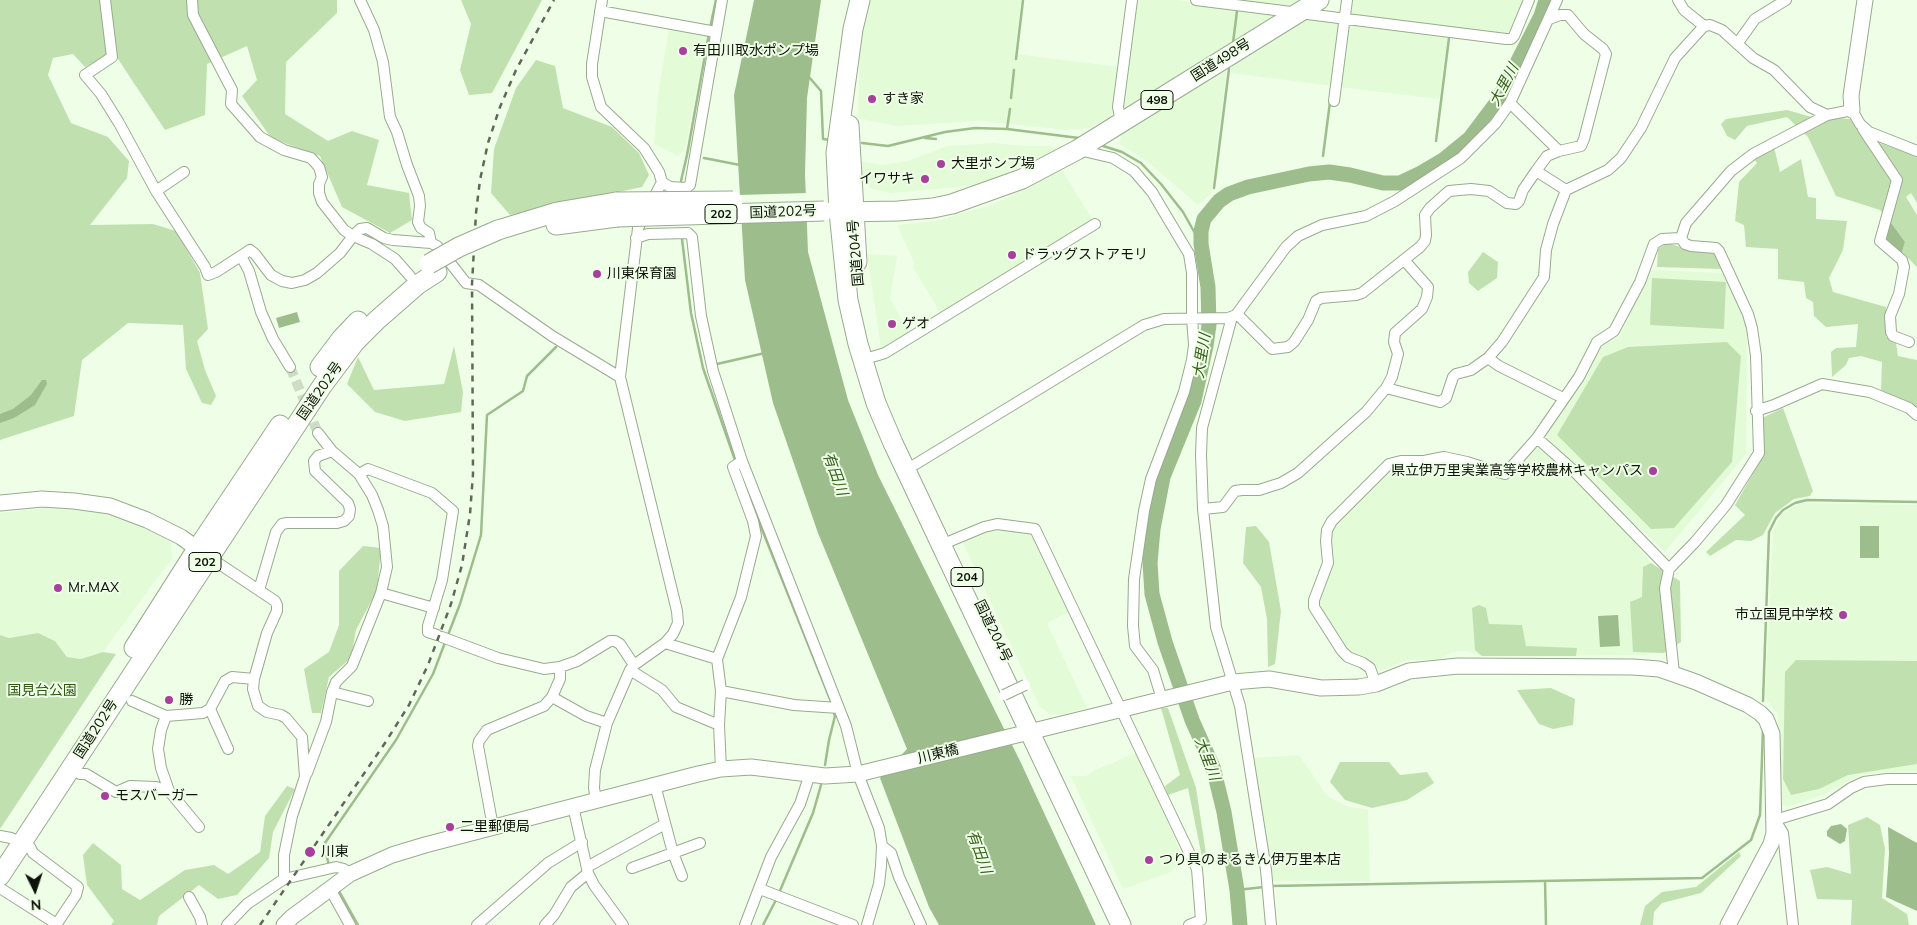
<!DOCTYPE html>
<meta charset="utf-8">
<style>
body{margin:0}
#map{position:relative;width:1917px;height:925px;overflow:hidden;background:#efffe7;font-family:Mulish,sans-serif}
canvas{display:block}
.north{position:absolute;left:10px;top:865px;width:50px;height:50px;-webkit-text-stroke:4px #efffe7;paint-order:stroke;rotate:176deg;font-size:14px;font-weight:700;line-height:20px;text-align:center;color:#0d1309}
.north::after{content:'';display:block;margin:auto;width:18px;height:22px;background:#0d1309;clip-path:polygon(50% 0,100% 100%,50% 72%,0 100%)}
</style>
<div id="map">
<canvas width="1917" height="925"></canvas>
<div class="north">N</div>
</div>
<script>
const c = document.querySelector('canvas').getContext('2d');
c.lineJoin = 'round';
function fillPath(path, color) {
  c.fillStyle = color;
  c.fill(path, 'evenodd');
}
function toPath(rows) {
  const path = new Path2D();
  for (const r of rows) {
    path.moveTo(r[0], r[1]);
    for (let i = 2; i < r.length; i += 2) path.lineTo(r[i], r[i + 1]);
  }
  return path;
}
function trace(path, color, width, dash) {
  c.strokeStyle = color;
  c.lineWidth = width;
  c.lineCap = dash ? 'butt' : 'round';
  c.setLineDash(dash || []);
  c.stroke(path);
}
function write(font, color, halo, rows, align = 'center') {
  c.font = font + ' Mulish,"Noto Sans JP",sans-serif';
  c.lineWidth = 4;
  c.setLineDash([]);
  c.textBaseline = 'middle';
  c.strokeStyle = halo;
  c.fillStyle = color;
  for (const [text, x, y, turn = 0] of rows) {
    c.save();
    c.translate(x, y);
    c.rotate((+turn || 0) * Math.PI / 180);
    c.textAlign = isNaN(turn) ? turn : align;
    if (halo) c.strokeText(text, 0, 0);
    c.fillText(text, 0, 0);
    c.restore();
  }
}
fillPath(toPath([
 [867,0,1021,0,1015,54,1119,67,1112,117,1088,128,1065,130,981,121,896,126,858,118,860,28],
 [1135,0,1177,0,1273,13,1275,18,1124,109,1121,105],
 [1230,0,1307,0,1294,8],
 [1349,0,1525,0,1511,36,1347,16],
 [1306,16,1341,21,1333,86,1231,73,1232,62],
 [1346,21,1448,34,1439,99,1338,87],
 [669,28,707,35,685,149,678,156,654,144,658,95],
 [1227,66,1211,193,1198,205,1148,162,1120,144,1121,132],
 [993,143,1025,146,1050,146,1061,151,1027,169,979,185,892,193,872,189,864,182,859,174,859,161,882,165,908,161,947,146],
 [1062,170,1094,222,941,314,913,267,914,262,897,225,935,221,992,205],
 [867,254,897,256,890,299,910,334,881,348],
 [1650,270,1725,273,1747,328,1746,454,1665,552,1639,527,1630,537,1651,563,1660,646,1646,655,1482,656,1467,651,1452,652,1440,659,1407,660,1380,671,1369,659,1348,652,1318,603,1333,560,1330,536,1336,522,1391,467,1442,459,1507,478,1532,448,1540,446,1547,440,1546,432,1585,377,1602,346,1620,336],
 [1800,503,1917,505,1917,772,1887,772,1860,775,1823,795,1787,807,1781,804,1778,714,1765,698,1773,532,1781,515],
 [43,508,75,509,108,513,142,526,171,543,172,558,103,652,81,659,67,657,55,641,39,633,9,638,0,635,0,513],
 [1000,529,1033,534,1069,612,1047,623,1087,708,1058,715,1049,714,1040,707,963,543,970,537,984,531],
 [1137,753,1184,860,1171,872,1123,889,1071,776,1086,776,1097,769],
 [1299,755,1327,796,1349,807,1368,809,1370,881,1270,881,1252,758]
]), '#e3fbd7');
fillPath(toPath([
 [0,0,337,0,337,13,286,62,285,114,328,141,352,131,379,140,367,185,409,193,412,220,390,233,342,207,320,156,271,138,242,96,257,80,247,46,207,64,205,115,165,130,114,53,85,67,73,54,53,58,48,75,71,123,108,137,129,161,127,178,90,225,153,224,176,231,200,273,208,329,197,341,205,370,216,396,211,405,202,403,186,369,183,325,128,323,82,360,74,416,0,440],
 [461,0,542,0,492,93,469,95,460,70,471,24],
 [536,60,555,66,563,108,612,127,639,153,649,175,642,187,510,215,491,193,494,149,516,88],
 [1787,110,1826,121,1839,118,1850,119,1862,137,1917,156,1917,203,1911,193,1906,197,1917,215,1917,267,1902,252,1905,242,1880,210,1836,196,1808,137,1787,117,1747,126,1735,140,1727,136,1721,124,1726,119],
 [1774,147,1780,172,1801,159,1808,197,1816,198,1816,219,1847,221,1843,250,1829,278,1833,292,1886,307,1886,337,1896,343,1898,356,1917,360,1917,410,1881,390,1882,362,1861,356,1849,358,1846,365,1832,377,1831,352,1836,348,1856,347,1858,324,1826,327,1814,316,1813,302,1806,298,1804,282,1778,279,1778,249,1746,247,1744,225,1735,221,1739,182,1757,163,1752,157],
 [1667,243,1691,250,1714,253,1721,269,1657,267,1658,249],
 [1483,252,1498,262,1497,278,1478,291,1469,283,1468,272],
 [1652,278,1726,282,1724,329,1650,325],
 [1727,342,1741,356,1732,462,1674,528,1651,529,1557,435,1603,357,1628,347],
 [454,346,463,392,461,412,405,421,375,412,347,384,358,357,374,390,444,384],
 [1783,408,1813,491,1810,496,1794,499,1775,513,1763,535,1751,541,1736,540,1710,556,1706,552,1745,515,1735,505,1762,458,1762,418],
 [1256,526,1269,542,1281,611,1275,664,1268,667,1267,619,1261,587,1243,563,1246,527],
 [363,546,381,548,377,590,356,630,351,658,329,677,321,713,312,713,304,669,329,652,339,625,339,571],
 [1651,563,1680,581,1681,642,1664,653,1633,652,1630,602,1642,597,1643,567],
 [1479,605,1486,608,1489,624,1522,625,1526,646,1577,648,1576,656,1482,656,1475,650,1472,608],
 [38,633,55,641,67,657,81,659,103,652,116,654,0,829,0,635,9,638],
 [1796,660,1917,661,1917,764,1848,775,1819,789,1791,795,1783,779,1785,672],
 [1551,688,1575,699,1573,725,1553,729,1539,724,1517,690],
 [1161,708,1168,708,1196,788,1207,860,1203,862,1188,788,1168,795,1165,786,1180,775],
 [1340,762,1389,762,1400,775,1427,772,1434,783,1407,800,1372,808,1345,800,1330,782],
 [287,786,295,789,273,832,269,858,237,895,218,899,199,885,159,916,157,925,111,925,114,921,87,885,83,855,93,843,121,865,122,889,140,900,185,870,214,865,228,874,260,852,265,816],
 [1867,817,1880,825,1885,849,1882,898,1907,914,1909,925,1851,925,1852,900,1817,899,1810,870,1827,867,1851,874,1848,825],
 [1739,852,1741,856,1701,893,1662,903,1654,912,1653,925,1640,925,1645,906,1662,892,1696,887]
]), '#c0e1af');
fillPath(toPath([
 [754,0,821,0,807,98,805,174,808,252,848,400,878,475,1021,763,1096,925,939,925,929,907,880,778,907,749,818,533,773,403,745,280,734,95],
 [1891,223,1905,242,1902,252,1899,253,1886,241,1888,224],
 [297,312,300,322,279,328,276,318],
 [42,380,46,380,47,384,35,405,14,418,0,423,0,414,13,409,31,395],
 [1860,526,1879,526,1879,558,1860,558],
 [1618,615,1620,646,1600,647,1598,616],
 [1841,824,1847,829,1845,841,1840,844,1827,836,1827,831,1831,826],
 [1888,827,1917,843,1917,911,1886,897,1889,854]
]), '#9dbd8c');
fillPath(toPath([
 [808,193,809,220,739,221,738,195]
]), '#efffe7');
trace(toPath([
 [710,28,716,0],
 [1233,43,1237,11],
 [1016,59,1023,0],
 [809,77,821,91,823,139,830,140],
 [1011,98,1014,70],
 [1007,129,1010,109],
 [925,138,936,139],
 [1436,141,1449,38],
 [862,143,888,146,945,132,975,128,1007,129,1079,138],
 [1100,145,1122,152,1141,163,1161,184,1183,212,1201,244],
 [1323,156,1330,102],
 [704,158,740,165],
 [681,181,687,155,709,33],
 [1214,188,1229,69],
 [682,239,691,313,703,368,736,463],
 [717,364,765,353],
 [753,507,832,704],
 [448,635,460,604,481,535,487,415,523,391,527,376,556,347],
 [1763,701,1769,532,1776,518,1783,510,1795,503,1807,500,1917,502],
 [825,765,829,740,835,716,833,710],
 [329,865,326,854,325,843,396,740,433,674,446,640],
 [1545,881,1546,925],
 [1271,886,1702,878,1751,840,1760,815,1763,729],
 [1237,890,1264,887],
 [339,891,358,925],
 [779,893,813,813,821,785],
 [763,925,777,898]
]), '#9dbd8c', 2.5);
trace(toPath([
 [1240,925,1237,890,1224,812,1213,767,1192,720,1165,642,1152,594,1150,563,1153,529,1163,477,1194,401,1206,346,1209,325,1208,287,1201,244,1201,231,1204,219,1219,201,1229,194,1248,187,1309,174,1329,172,1350,175,1383,183,1400,183,1421,173,1443,160,1470,138,1497,102,1541,16,1546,0]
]), '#9dbd8c', 15);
trace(toPath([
 [290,367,318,433]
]), '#cddcc6', 10, [10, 5]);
const street = toPath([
 [105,0,112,57,85,75,101,94,119,123,156,191,205,267,208,275,216,272,250,250,255,254,271,275,282,281,292,283,305,280,317,273,340,253,353,236,372,244,395,259,410,276],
 [192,0,193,15,232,90,231,104,260,137,284,150,311,158,319,167,322,177,319,184,319,193,322,202,344,230,353,236,360,229,367,228,384,238,393,240,431,243,437,246,466,283,479,285,552,336,620,377],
 [360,0,374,30,383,62,390,117,397,132,407,165,419,196,420,206,418,222,421,228,429,233,431,243],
 [602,0,592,64,592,77,601,107,644,148,659,172,662,182,670,187,686,188,690,185,722,0],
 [1196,0,1506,39,1511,39,1514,36,1529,0],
 [1678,0,1684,10,1704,26],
 [600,11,716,32],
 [1737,44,1755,19,1786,0],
 [1334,101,1347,0],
 [1510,103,1559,151],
 [1121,122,1118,107,1132,0],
 [1863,129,1897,180,1880,241,1902,260,1904,267,1899,294,1890,316,1891,332,1893,336,1909,342],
 [1079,150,1113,158,1134,171,1152,192,1189,254,1192,273,1192,318,1194,345,1192,360,1184,392,1151,479,1144,511,1134,579,1133,626,1135,646,1153,670,1162,699],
 [1536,171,1547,156,1559,151,1581,146,1584,139,1606,54,1603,49,1584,34,1568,15,1560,15,1552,18,1550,17],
 [156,191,184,172],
 [636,238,648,234,688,233,692,237,701,316,713,371,742,461,846,726,858,774,879,828,882,846,881,866,879,884,867,925],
 [1681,238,1686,223,1731,171,1753,154,1827,115,1852,110,1860,124,1869,132,1917,151],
 [241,256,249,271,261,312,273,339,290,367],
 [1236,315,1240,317,1272,349,1288,347,1294,342,1308,320,1316,301,1321,298,1356,295,1362,293,1420,247,1425,241,1426,235,1425,215,1430,208,1449,191,1471,189,1489,191,1507,203,1516,204,1519,201,1523,190,1536,171,1566,190,1608,170,1621,158,1641,128,1675,58,1704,26,1710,25,1722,30,1753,58,1774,70,1810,107,1827,115],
 [1232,317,1202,428,1201,455,1203,509,1216,627,1240,706,1266,870,1271,925],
 [1488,358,1499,366,1563,398],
 [862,360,885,353,1095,224],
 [1386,388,1440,402,1446,398,1453,377,1456,374,1471,370,1488,358,1502,342,1544,277,1546,250,1553,224,1566,190],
 [1756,411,1774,405,1822,384,1870,392,1909,408,1917,415],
 [1537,438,1573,470,1669,569],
 [906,470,1144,325,1164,319,1228,318,1236,315,1286,247,1298,236,1322,225,1366,216,1395,201,1461,158,1495,124,1510,103,1557,0],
 [359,474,368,469,432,493,453,511,442,580,428,626,428,632,437,635],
 [1203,509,1223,507,1235,491,1242,490,1259,490,1281,483,1298,473,1366,412,1386,388,1392,377,1398,354,1394,342,1395,333,1422,309,1427,297,1428,287,1405,261],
 [941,545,984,527,997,524,1035,529,1197,869,1201,920,1189,925],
 [209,557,275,601,277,605,277,611,267,633,254,679,253,689,258,706,267,712,281,715,286,718,302,737,305,777,292,816,284,855,284,879],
 [259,590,276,532,282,524,287,523,337,523,344,521,349,516,350,509,348,503,315,471,314,461,318,456,332,451],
 [381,593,434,608],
 [442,637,498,658,544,669,560,667,577,661,610,641,615,641,620,644,634,665],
 [665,643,717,659,721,691,719,725,721,769],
 [717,659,741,597,756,536,753,521,733,467,742,461],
 [630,670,662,690,676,707,719,725],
 [1674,673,1665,588,1669,569,1695,542,1726,505,1759,453,1756,356,1752,328,1748,314,1719,251,1716,248,1691,246,1685,244,1681,238],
 [1376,684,1370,668,1363,663,1348,657,1342,651,1314,607,1314,600,1328,563,1326,541,1327,530,1332,521,1389,464,1401,461,1424,461,1444,457,1467,462,1505,474,1537,438,1579,377,1597,342,1614,331,1640,282,1654,244,1662,239,1681,238],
 [721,691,794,705,839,708],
 [332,692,368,701],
 [552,697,586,716,607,723],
 [132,701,166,716,203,713,210,709,225,681,232,677,254,679],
 [210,709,228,749],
 [166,716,161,730,158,749,161,768,169,791,199,827],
 [73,765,80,774,86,774,116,792,130,786,156,787,169,791],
 [307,773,326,722,332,692,336,682,352,666,381,593,387,567,383,526,378,510,372,495,359,474,332,451,318,433],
 [655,785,673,853,682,876],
 [596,801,594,788,595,770,607,723,630,670,634,665,665,643,673,634,678,623,677,611,620,377,638,228,662,182],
 [573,806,588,873,594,885,623,925],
 [493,827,478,746,479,741,487,730,544,706,552,697,560,679,560,667],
 [0,836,11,838,30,847,33,853,78,887,76,895,58,922,55,923,0,888],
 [882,846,891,853,899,877,921,925],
 [587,867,665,824],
 [632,868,700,843],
 [330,889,350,925],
 [760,889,853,925],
 [189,897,200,917,202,925],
 [227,925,247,904,284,879,336,867,344,869,350,874],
 [477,925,548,863,582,842],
 [545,925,554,915,571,887,588,873],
 [745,925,771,857,800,804,810,774],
 [1793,925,1783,833,1775,820,1828,804,1851,788,1864,782,1887,779,1917,779]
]);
const secondary = toPath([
 [1852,110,1851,96,1865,0],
 [0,503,42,499,74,501,110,506,147,520,181,537,206,555],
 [284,925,292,917,350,874,392,855,425,845,698,774,721,769,751,767,825,776,858,774,1233,682,1269,679,1321,688,1359,687,1376,684,1409,671,1458,666,1633,667,1659,669,1696,682,1748,705,1760,713,1766,719,1772,734,1774,833,1771,844,1728,925]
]);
const highway = toPath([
 [860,0,853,29,836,153,839,212,848,300,858,344,876,403,893,443,1121,925],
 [849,125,857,262],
 [842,212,898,211,933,208,952,204,1022,179,1077,150,1319,0],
 [556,225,617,217],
 [498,230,557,212,616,202],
 [320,367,341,339,358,321],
 [134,648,197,549,280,425],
 [0,876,322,386,355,342,377,320,417,285,437,272]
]);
trace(street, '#98ab8f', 12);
trace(secondary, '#98ab8f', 17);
trace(highway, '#98ab8f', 21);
trace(street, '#fff', 10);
trace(secondary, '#fff', 15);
trace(highway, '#fff', 19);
trace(toPath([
 [260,925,385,743,409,705,428,665,451,604,462,565,470,514,473,474,472,284,476,213,480,180,488,143,500,107,516,70,554,0]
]), '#5f695a', 2.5, [6, 6]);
const streetBridge = toPath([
 [1004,695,1025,685]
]);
const highwayBridge = toPath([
 [616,202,733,201],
 [617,217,824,211],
 [429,264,459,247,498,230]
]);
trace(streetBridge, '#98ab8f', 12, []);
trace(highwayBridge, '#98ab8f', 21, []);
trace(streetBridge, '#fff', 10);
trace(highwayBridge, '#fff', 19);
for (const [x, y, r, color] of [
 [683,51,5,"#a83e9e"],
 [872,99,5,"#a83e9e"],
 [941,164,5,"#a83e9e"],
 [925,179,5,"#a83e9e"],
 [1012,255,5,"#a83e9e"],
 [597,274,5,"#a83e9e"],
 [892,324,5,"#a83e9e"],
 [1653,471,5,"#a83e9e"],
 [58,588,5,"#a83e9e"],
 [1843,615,5,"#a83e9e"],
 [169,700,5,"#a83e9e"],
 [105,796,5,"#a83e9e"],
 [450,827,5,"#a83e9e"],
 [310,852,6,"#a83e9e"],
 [1149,860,5,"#a83e9e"]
]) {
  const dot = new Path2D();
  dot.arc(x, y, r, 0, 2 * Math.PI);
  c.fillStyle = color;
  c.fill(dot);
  trace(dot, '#efffe7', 2);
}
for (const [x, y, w] of [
 [1157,100,32],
 [721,214,32],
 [205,562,32],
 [967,577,32]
]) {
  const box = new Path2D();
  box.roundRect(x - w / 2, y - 9.5, w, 19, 4);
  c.fillStyle = '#efffe7';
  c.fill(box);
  trace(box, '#0d1309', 1);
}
write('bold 12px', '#0d1309', null, [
 ["498",1157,100],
 ["202",721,214],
 ["202",205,562],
 ["204",967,577]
]);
write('14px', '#0d1309', '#efffe7', [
 ["有田川取水ポンプ場",693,51],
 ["すき家",882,99],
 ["大里ポンプ場",951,164],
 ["イワサキ",915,179,"right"],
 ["ドラッグストアモリ",1022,255],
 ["川東保育園",607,274],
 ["ゲオ",902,324],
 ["県立伊万里実業高等学校農林キャンパス",1643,471,"right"],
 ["Mr.MAX",68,588],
 ["市立国見中学校",1833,615,"right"],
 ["勝",179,700],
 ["モスバーガー",115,796],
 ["二里郵便局",460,827],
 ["川東",321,852],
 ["つり具のまるきん伊万里本店",1159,860]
], 'left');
write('14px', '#0d1309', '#efffe7', [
 ["国道498号",1221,60,-32],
 ["国道202号",783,212,-2],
 ["国道204号",856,253,-95],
 ["国道202号",320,391,-55],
 ["国道204号",993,631,64],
 ["国道202号",96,729,-57],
 ["川東橋",938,754,-14]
]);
write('14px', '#305714', '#efffe7', [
 ["国見台公園",42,691]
]);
write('italic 15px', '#38601e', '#efffe7', [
 ["大里川",1504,85,-62],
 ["大里川",1202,356,-81],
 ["有田川",835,474,70],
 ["大里川",1207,759,69],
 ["有田川",979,852,70]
]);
</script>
